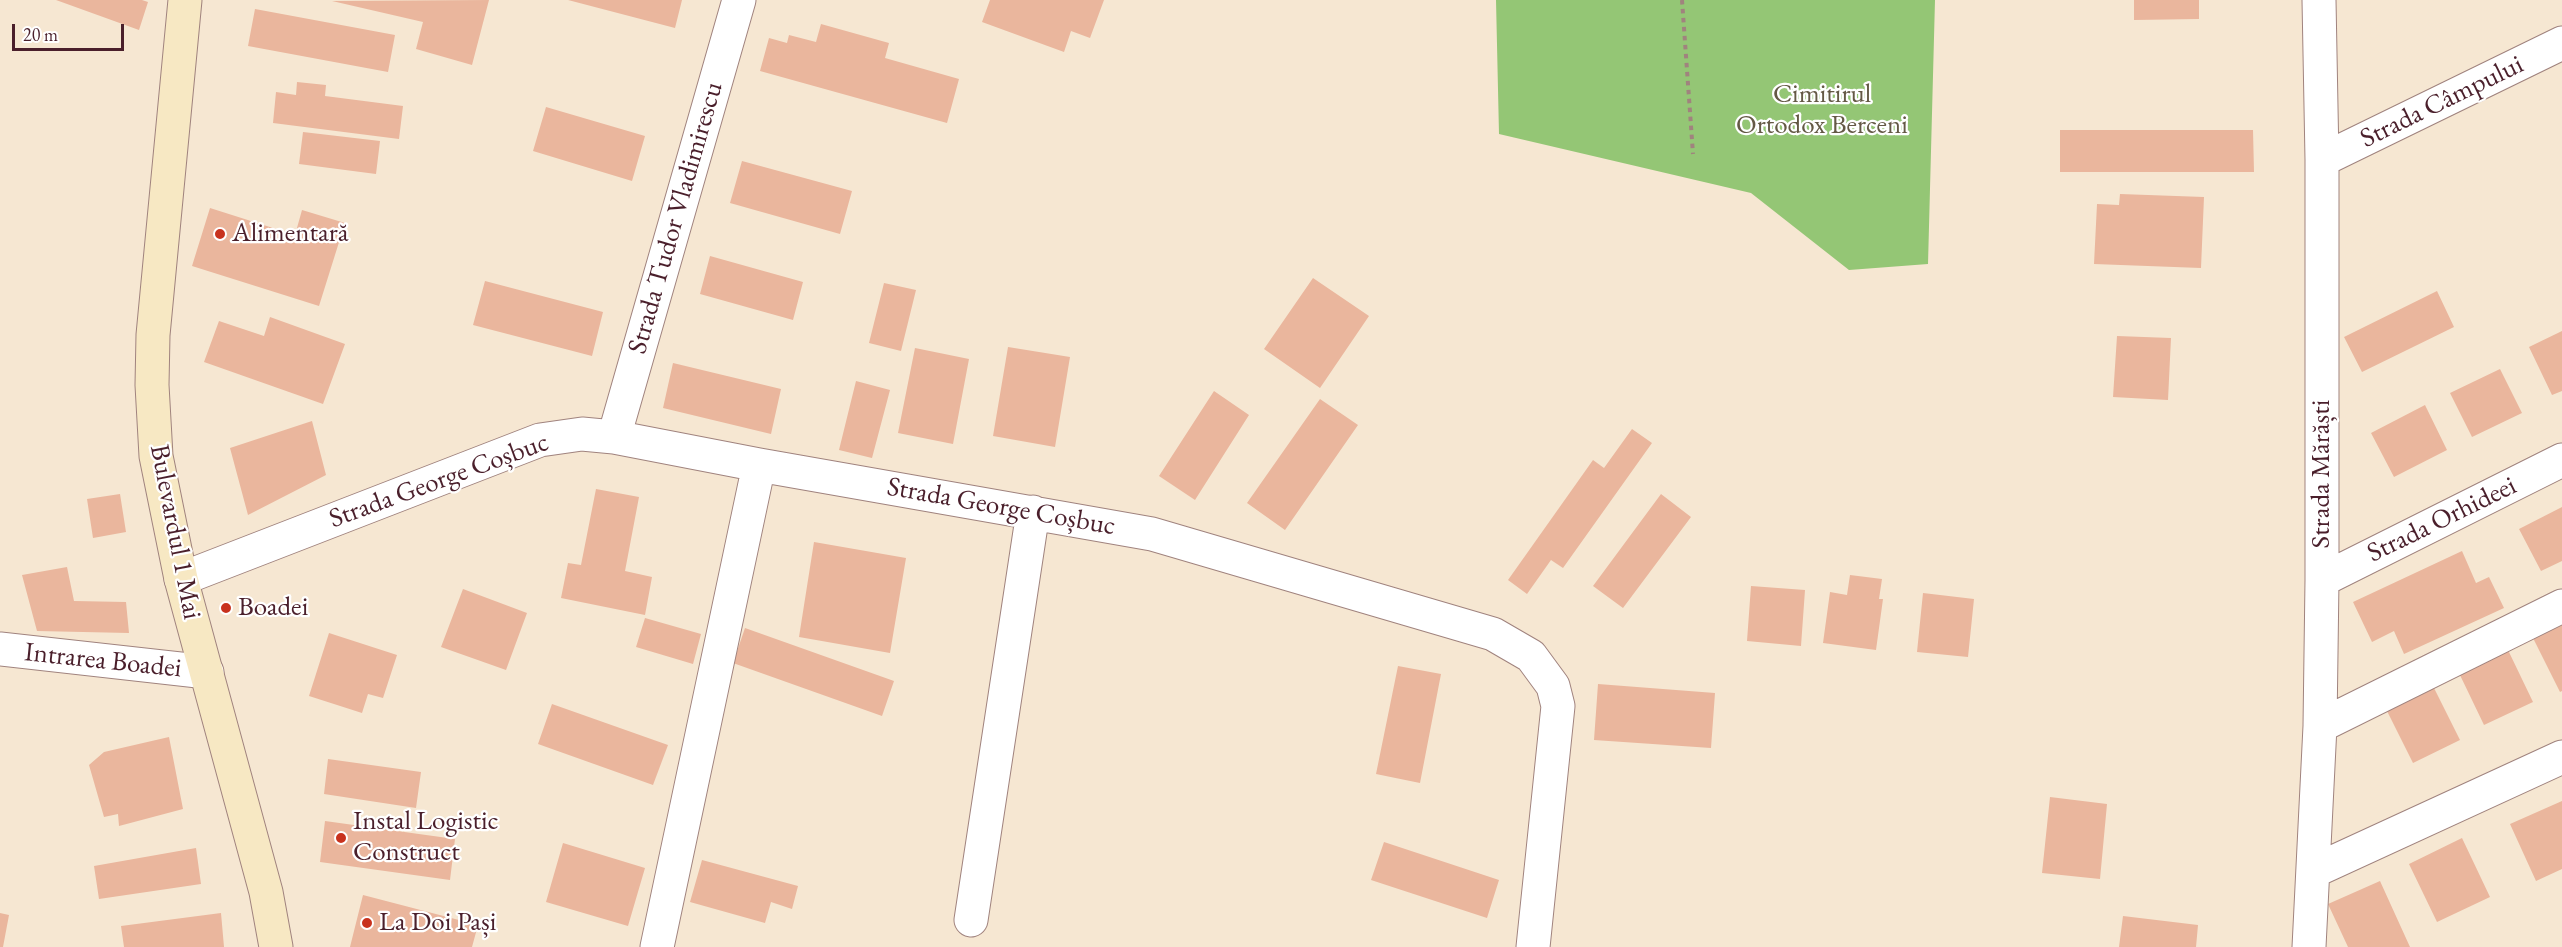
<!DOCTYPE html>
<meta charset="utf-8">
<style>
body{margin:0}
#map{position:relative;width:2562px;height:947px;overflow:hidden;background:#f6e7d2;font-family:"EB Garamond",serif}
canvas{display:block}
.scale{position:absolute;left:12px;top:24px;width:112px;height:27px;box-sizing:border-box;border:3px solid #4a1f2b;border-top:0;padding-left:8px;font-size:18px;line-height:21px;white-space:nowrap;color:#4a1f2b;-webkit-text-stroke:4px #fff;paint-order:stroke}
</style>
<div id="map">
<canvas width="2562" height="947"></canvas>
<div class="scale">20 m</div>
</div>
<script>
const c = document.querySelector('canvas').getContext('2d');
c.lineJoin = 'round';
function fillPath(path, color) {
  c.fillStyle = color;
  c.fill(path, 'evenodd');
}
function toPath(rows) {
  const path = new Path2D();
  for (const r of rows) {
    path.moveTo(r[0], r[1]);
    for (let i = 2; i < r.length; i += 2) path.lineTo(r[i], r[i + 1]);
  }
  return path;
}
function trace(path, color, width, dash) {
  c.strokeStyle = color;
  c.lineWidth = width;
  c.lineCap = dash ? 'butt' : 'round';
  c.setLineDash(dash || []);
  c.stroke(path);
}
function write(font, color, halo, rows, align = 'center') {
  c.font = font + ' "EB Garamond",serif';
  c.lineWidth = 4.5;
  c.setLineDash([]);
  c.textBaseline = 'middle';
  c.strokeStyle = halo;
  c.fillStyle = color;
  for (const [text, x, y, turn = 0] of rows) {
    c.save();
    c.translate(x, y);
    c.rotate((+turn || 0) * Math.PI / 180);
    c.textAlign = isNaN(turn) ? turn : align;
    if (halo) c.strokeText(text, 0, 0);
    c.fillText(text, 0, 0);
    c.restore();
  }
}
fillPath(toPath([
 [1496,0,1935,0,1928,264,1849,270,1751,193,1499,134]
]), '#94c675');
fillPath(toPath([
 [56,0,142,0,148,2,139,30],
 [489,0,472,65,416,49,423,22,332,1],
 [568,0,682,0,675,28],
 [990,0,1104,0,1090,38,1071,31,1064,52,982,22],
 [2134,0,2199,0,2199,19,2134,20],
 [255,9,395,35,388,72,248,46],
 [821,24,889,43,885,58,959,79,947,123,760,71,769,38,787,43,789,35,816,42],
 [297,82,326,85,325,96,403,106,399,139,273,123,276,92,296,95],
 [546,107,645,136,632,181,533,151],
 [2060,130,2253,130,2254,172,2060,172],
 [303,132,380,141,376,174,299,164],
 [742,161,852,191,840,234,730,203],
 [2120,194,2204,197,2201,268,2094,264,2097,204,2119,205],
 [210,208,295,235,302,210,345,223,319,306,192,266],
 [710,256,803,282,793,320,700,294],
 [1313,278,1369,316,1320,388,1264,349],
 [485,281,603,312,592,356,473,325],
 [884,283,916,290,901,351,869,343],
 [2437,291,2454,327,2362,372,2344,337],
 [270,317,345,344,323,404,204,362,219,321,264,336],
 [2562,331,2562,391,2552,395,2529,347],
 [2117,336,2171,338,2168,400,2113,397],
 [1008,347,1070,357,1055,447,993,436],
 [915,348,969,359,953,444,898,433],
 [673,363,781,389,771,434,663,408],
 [2500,369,2522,413,2472,437,2450,393],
 [856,381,890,390,872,458,839,450],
 [1214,391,1249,415,1195,500,1159,476],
 [1320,399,1358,425,1285,530,1247,503],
 [2425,405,2447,450,2394,477,2371,433],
 [312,421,326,475,248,515,230,448],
 [1632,429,1652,443,1563,568,1551,560,1527,594,1508,580,1593,460,1604,468],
 [596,489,639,497,625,571,652,577,645,615,561,598,568,563,581,565],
 [120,494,126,532,93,538,87,499],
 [1661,494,1691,517,1623,608,1593,586],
 [2562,507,2562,561,2541,571,2519,529],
 [814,542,906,558,890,653,799,637],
 [2462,551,2476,583,2489,577,2504,608,2404,654,2394,631,2372,642,2353,602],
 [67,567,74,601,126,602,129,633,37,631,22,575],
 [1850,575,1882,579,1879,599,1883,599,1876,650,1823,643,1830,592,1847,595],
 [1751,586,1805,590,1801,646,1747,641],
 [463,589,527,613,506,670,441,647],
 [1923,593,1974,599,1968,657,1917,652],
 [645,618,701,634,693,664,636,647],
 [2562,624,2562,691,2560,692,2533,638],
 [745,628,894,681,882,716,733,663],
 [329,633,397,655,383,698,368,694,362,713,309,696],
 [2508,650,2533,702,2484,725,2459,673],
 [1398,666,1441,674,1420,783,1376,774],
 [1598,684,1715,693,1711,748,1594,740],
 [2433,686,2460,740,2413,763,2386,709],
 [552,704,668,745,653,785,538,744],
 [169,737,183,809,119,826,118,814,104,817,89,765,104,752],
 [328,759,421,772,416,808,324,794],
 [2050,797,2107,804,2100,879,2042,873],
 [2562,801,2562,869,2536,881,2510,824],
 [325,821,455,839,450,880,320,862],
 [2462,838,2490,897,2437,922,2409,864],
 [1384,842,1499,880,1487,918,1371,880],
 [563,843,645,868,628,926,546,902],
 [196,848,201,884,99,899,94,866],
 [702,860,798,886,792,909,771,902,765,923,690,902],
 [2380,881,2410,947,2348,947,2328,904],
 [363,895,478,925,472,947,350,947],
 [0,913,9,915,3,947,0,947],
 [221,913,224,947,124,947,121,926],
 [2123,916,2198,925,2196,947,2119,947]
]), '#eab69d');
const street = toPath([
 [2322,160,2562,43],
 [614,437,739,0],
 [181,579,540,440,582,434,614,437,759,465,1152,534,1493,634,1531,656,1553,686,1558,706,1533,947],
 [2322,580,2562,460],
 [0,649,207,672],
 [2320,726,2562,606],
 [2314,871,2562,757],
 [971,920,1033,512],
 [657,947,759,465],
 [2309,947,2320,726,2322,580,2322,160,2319,0]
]);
const secondary = toPath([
 [185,0,153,335,152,385,156,456,181,579,266,892,276,947]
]);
trace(street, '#a0837e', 35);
trace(secondary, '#a0837e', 35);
trace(toPath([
 [1682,0,1693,154]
]), '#a0837e', 4, [4.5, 4.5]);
trace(street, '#fff', 33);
trace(secondary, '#f7e8c3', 33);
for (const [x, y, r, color] of [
 [220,234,6,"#c8321e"],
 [226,608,6,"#c8321e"],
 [341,838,6,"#c8321e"],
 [367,923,6,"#c8321e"]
]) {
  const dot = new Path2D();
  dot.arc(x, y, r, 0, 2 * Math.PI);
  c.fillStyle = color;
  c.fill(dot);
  trace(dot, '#fff', 2);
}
write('27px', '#645945', '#fff', [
 ["Cimitirul",1822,95],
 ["Ortodox Berceni",1822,126]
]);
write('27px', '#4a1f2b', '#fff', [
 ["Strada Câmpului",2442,102,-26],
 ["Strada Tudor Vladimirescu",676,218,-74],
 ["Strada Mărăști",2322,474,-90],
 ["Strada George Coșbuc",439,481,-20],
 ["Strada George Coșbuc",1001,507,10],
 ["Strada Orhideei",2442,520,-26],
 ["Bulevardul 1 Mai",175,532,79],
 ["Intrarea Boadei",103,661,6]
]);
write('27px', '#4a1f2b', '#fff', [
 ["Alimentară",232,234],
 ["Boadei",238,608],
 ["Instal Logistic",353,822],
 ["Construct",353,853],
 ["La Doi Pași",379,923]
], 'left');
</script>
